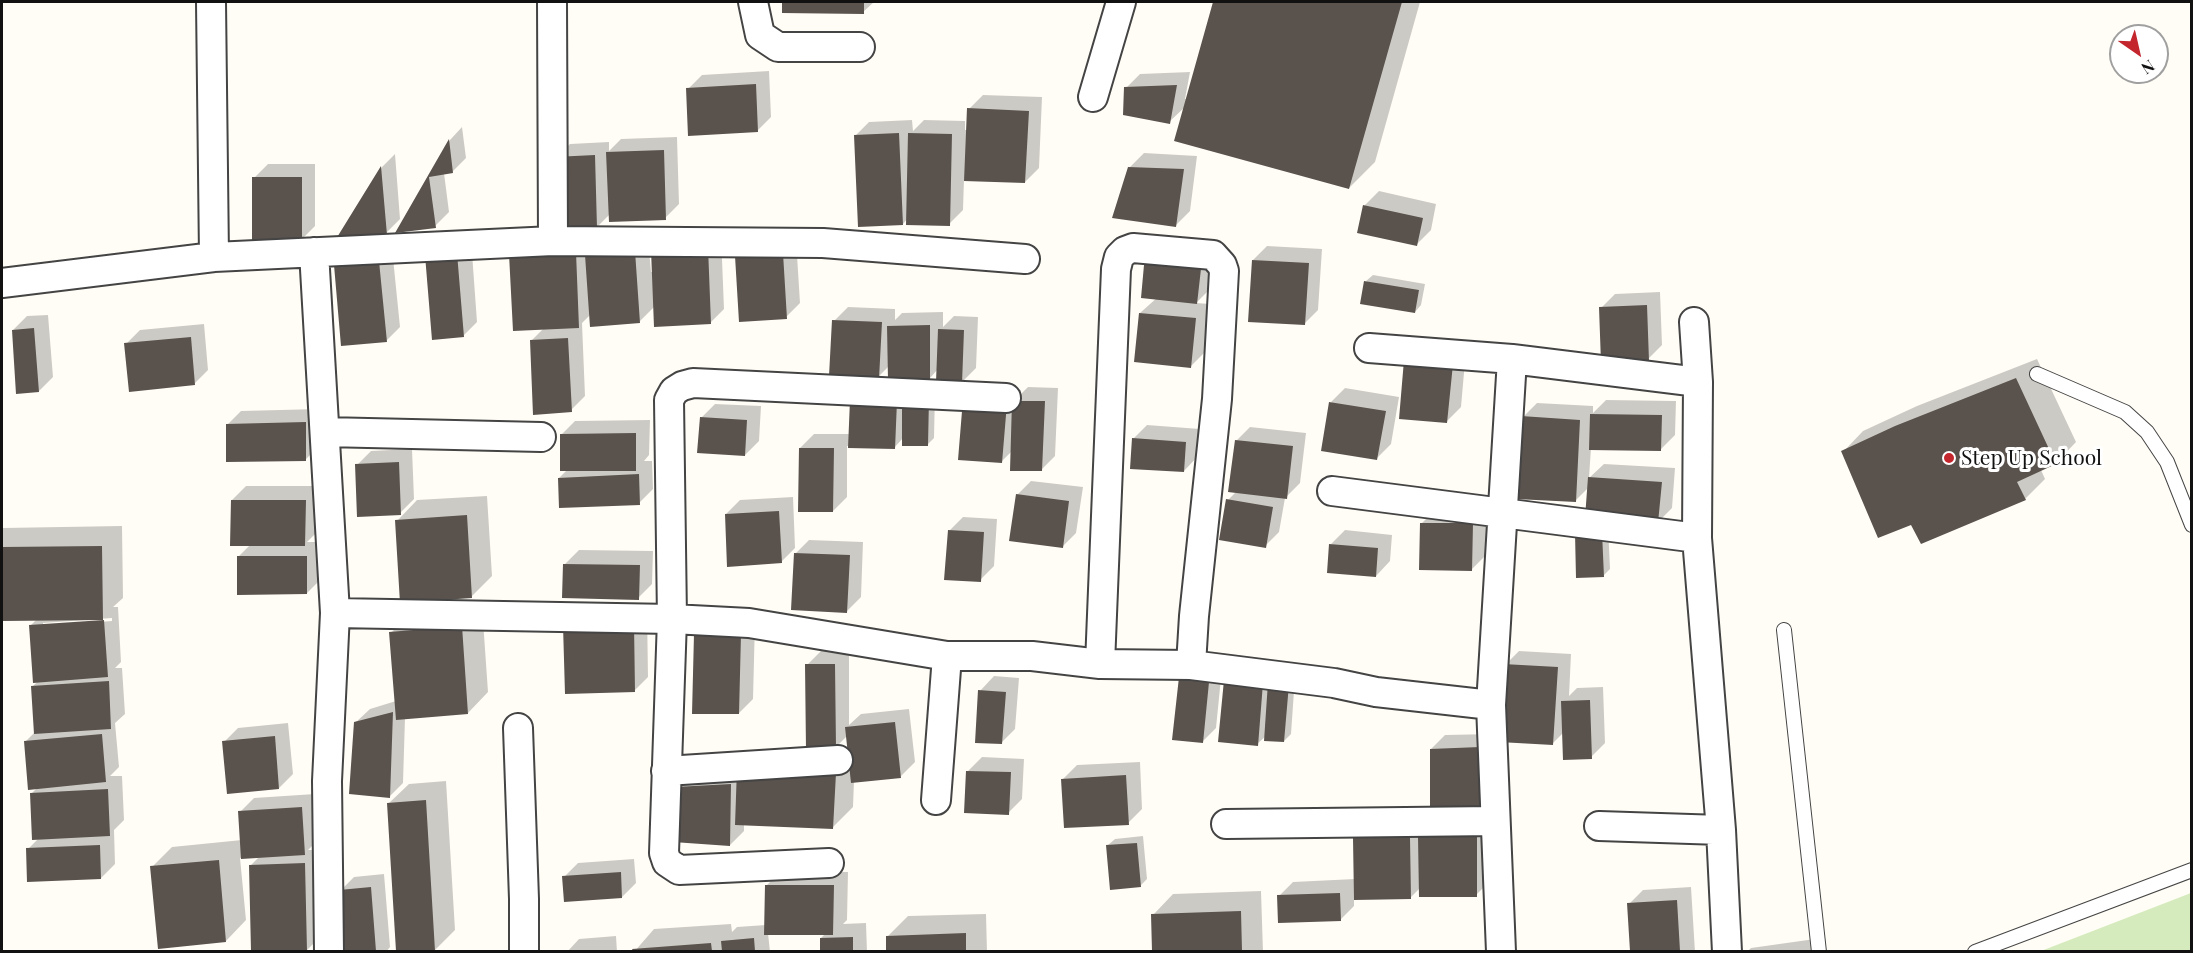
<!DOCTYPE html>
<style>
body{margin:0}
#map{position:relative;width:2193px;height:953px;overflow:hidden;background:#fffdf5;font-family:"Playfair Display",serif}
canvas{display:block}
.frame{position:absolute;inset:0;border:3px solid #111;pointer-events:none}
.north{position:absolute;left:2109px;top:24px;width:60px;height:60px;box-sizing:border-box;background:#fff;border:2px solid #a0a0a0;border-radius:50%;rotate:146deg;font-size:16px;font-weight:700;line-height:24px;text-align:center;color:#111}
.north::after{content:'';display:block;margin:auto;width:21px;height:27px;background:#c4262e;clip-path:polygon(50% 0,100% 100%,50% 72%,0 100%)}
</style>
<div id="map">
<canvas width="2193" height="953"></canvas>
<div class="frame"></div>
<div class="north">N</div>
</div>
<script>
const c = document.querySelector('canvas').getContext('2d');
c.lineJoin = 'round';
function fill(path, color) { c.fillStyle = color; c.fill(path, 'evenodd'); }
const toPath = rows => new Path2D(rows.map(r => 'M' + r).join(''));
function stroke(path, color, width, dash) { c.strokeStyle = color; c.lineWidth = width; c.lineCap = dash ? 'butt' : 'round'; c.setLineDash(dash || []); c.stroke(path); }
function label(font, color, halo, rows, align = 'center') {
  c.font = font + ' "Playfair Display",serif'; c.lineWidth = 6; c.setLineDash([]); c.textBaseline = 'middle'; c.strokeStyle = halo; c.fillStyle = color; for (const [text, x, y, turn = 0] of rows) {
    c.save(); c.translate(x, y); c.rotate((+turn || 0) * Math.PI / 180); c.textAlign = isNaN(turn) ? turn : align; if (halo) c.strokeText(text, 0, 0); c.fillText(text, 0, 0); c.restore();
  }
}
const green = toPath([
 [2191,893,2191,951,2041,951]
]);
const shadow = toPath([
 [784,2,874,2,863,12,783,12],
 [1215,2,1420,2,1375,162,1349,188,1185,107,1169,122,1126,88,1140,74,1190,72,1185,99,1187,99],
 [769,71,771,117,757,131,688,89,702,75],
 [983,95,1042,97,1039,168,1025,182,964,179,963,210,949,224,908,218,903,224,855,136,869,122,912,120,913,131,924,120,965,121,965,130,968,130,969,109],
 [462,127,466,158,452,172,444,173,449,212,435,226,397,231,450,140],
 [677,137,679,204,665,218,610,214,597,227,556,158,570,144,609,142,609,151,621,139],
 [1144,153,1197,156,1190,211,1176,225,1130,167],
 [395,154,400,219,386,233,339,237,382,167],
 [268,164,315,164,315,226,301,240,254,178],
 [1379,191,1436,204,1431,230,1417,244,1359,232,1365,205],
 [721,234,724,309,710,323,655,306,640,321,591,314,582,323,585,396,571,410,531,341,544,328,511,255,648,238,651,272,654,272],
 [471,239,477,322,463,336,427,256],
 [796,239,800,303,786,317,751,242],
 [1215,246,1211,288,1196,303,1210,304,1205,352,1191,366,1140,313],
 [1267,246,1322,249,1318,310,1304,324,1253,260],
 [392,248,400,327,386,341,336,266],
 [1373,275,1425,284,1421,305,1415,312,1366,281],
 [1660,292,1662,345,1648,359,1601,308,1615,294],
 [848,307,895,309,895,320,902,313,943,312,943,327,954,316,978,317,976,368,962,382,938,369,930,378,889,366,878,377,834,321],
 [48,315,53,377,39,391,13,330,27,316],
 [204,324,208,370,194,384,126,344,140,330],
 [1419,346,1466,350,1461,407,1447,421],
 [2037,359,2076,442,2056,463,2041,470,2045,479,2025,499,1843,452,1863,431,1917,406],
 [866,386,935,392,934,438,927,445,903,438,894,448,847,446,847,497,833,511,800,448,814,434,850,434],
 [979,386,1021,390,1020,395,1028,387,1058,388,1055,456,1041,470,1012,451,1001,462],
 [1345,388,1399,397,1391,444,1377,458,1331,402],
 [1606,400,1676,401,1675,435,1661,449,1591,448,1589,478,1604,464,1675,468,1672,508,1658,522,1589,487,1575,501,1523,417,1537,403,1593,406,1593,413],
 [715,404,761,406,759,441,745,455,701,418],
 [319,409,320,445,306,459,227,425,241,411],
 [650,420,649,455,644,461,652,461,653,489,639,503,559,478,568,469,561,435,575,421],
 [1147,425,1200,429,1198,456,1184,471,1133,439],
 [1250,427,1306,433,1300,483,1285,498,1279,532,1265,546,1228,500,1236,492,1236,441],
 [412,449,414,499,400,513,357,465,371,451],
 [1031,481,1083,487,1076,533,1062,547,1017,495],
 [246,486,319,486,319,530,307,542,321,542,321,579,307,593,238,557,251,544,232,500],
 [487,496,492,576,471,597,397,521,417,500],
 [793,497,795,548,781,562,726,514,740,500],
 [1436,509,1486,510,1486,555,1472,569,1422,523],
 [963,517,997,519,994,566,980,580,949,531],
 [122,526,123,598,113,607,118,607,121,662,115,668,122,668,125,714,115,723,119,767,110,776,122,776,124,820,114,830,115,864,101,878,28,849,39,838,32,793,38,787,25,742,35,732,33,686,38,681,30,626,37,619,2,619,2,528],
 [112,618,112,621,43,626,43,623],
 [1608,526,1610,569,1603,576,1576,534],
 [1345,530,1392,535,1390,561,1376,576,1331,544],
 [809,540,863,542,861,597,847,611,795,554],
 [579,550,653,551,652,584,638,598,565,564],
 [482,606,488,692,468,713,405,718,403,783,389,797,355,723,370,709,396,701,391,633,411,612],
 [647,610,648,677,634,691,564,626],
 [755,621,753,699,739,713,696,634],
 [821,651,849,651,849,725,861,714,909,709,915,762,901,776,854,781,853,807,833,827,744,824,744,831,730,845,676,788,690,773,739,769,759,749,849,753,847,736,835,748,807,665],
 [1519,651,1571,654,1569,696,1577,688,1603,687,1605,743,1591,757,1564,732,1553,743,1505,665],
 [1223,658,1216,728,1202,742,1174,739],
 [994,676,1019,678,1015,729,1001,743,980,691],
 [1295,677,1291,734,1284,741,1266,736,1257,744,1225,681],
 [288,723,293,774,279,788,224,742,238,728],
 [1493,734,1432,811,1431,749,1445,735],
 [982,757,1024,759,1022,799,1008,813,968,771],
 [1140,762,1142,809,1128,823,1063,779,1077,765],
 [446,781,455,930,435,950,398,952,388,804,409,784],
 [315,794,318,840,308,850,318,850,321,936,307,950,253,952,250,866,259,857,240,858,246,920,226,941,152,867,172,847,242,840,240,812,254,798],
 [1490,823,1490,881,1476,895,1420,888,1410,898,1354,899,1354,906,1340,920,1279,896,1293,882,1355,879,1355,839,1369,825],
 [1143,836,1147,879,1140,886,1108,845,1115,839],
 [634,859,636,883,622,897,564,877,578,863],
 [781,871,848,872,847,920,843,924,866,923,867,952,822,952,821,938,825,934,768,933,770,952,634,952,654,929,731,924,732,932,737,927,766,925,767,885],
 [384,874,390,947,386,952,345,952,340,891,354,877],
 [1691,887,1695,952,1632,952,1629,904,1643,890],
 [1261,891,1263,952,1154,952,1153,915,1173,894],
 [986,914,987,952,888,952,887,937,908,916],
 [616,936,617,952,567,952,579,939],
 [1822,938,1824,952,1747,952,1751,948]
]);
const building = toPath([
 [782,2,864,2,864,14,782,13],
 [1213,2,1402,2,1349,189,1174,141],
 [756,84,758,132,688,136,686,88],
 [1177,85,1170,124,1123,115,1124,87],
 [967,108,1029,111,1025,183,964,181],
 [899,133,903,225,858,227,854,135],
 [908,133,952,134,950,226,906,225],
 [449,139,453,173,429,177,436,228,395,233],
 [664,150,666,220,609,222,606,152],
 [595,155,597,228,556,230,554,157],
 [381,166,387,235,336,239],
 [1128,167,1184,169,1176,227,1112,218],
 [252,177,302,177,302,242,252,242],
 [1363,205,1423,218,1417,246,1357,233],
 [708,247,711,324,654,327,651,250],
 [635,251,640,323,590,327,585,255],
 [576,252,579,328,513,331,509,254],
 [457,253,464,337,432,340,425,255],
 [783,253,787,319,739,322,735,256],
 [1145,254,1202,260,1197,304,1141,298],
 [1252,260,1309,263,1305,325,1248,322],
 [379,261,387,342,341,346,334,265],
 [1364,281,1419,290,1415,313,1360,304],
 [1647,305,1649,361,1601,363,1599,307],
 [1139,313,1196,318,1191,368,1134,362],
 [832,320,882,322,879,379,829,376],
 [930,325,930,379,888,380,887,326],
 [34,328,39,392,16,394,12,330],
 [938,329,964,330,962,384,936,382],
 [191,337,195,385,129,392,124,343],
 [568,338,572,412,533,415,530,340],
 [1404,360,1453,364,1447,423,1399,419],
 [2016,378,2056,464,2017,482,2026,500,1921,544,1911,525,1878,538,1841,451,1895,426],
 [902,397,929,398,928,446,902,446],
 [963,399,1007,403,1002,463,958,460],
 [850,400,897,401,895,449,848,448],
 [1012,401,1045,401,1042,471,1010,471],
 [1329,402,1386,411,1377,460,1321,451],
 [1590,414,1662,415,1661,451,1589,450],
 [1521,416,1580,420,1576,502,1516,499],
 [700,417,747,420,745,456,697,453],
 [306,422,306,461,226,462,226,424],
 [636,433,636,471,560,471,560,434],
 [1132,438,1186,442,1184,472,1130,469],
 [1235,440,1293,446,1287,499,1228,492],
 [799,448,834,448,833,512,798,512],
 [399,462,401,515,357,517,355,464],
 [639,474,640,505,559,508,558,478],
 [1588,477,1662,482,1658,523,1585,518],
 [1016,494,1069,501,1063,548,1009,541],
 [1226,499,1273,507,1266,548,1219,540],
 [231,500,306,500,305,546,230,546],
 [779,511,782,563,727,567,725,514],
 [467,515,472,598,400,603,395,520],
 [1420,523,1473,523,1472,571,1419,570],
 [948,530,984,532,981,582,944,580],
 [1602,532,1604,577,1576,578,1575,533],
 [1329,544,1378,548,1376,577,1327,573],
 [102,546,103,620,2,621,2,547],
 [794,553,850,555,847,613,791,610],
 [237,556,307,556,307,594,237,595],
 [563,564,640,565,639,600,562,598],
 [104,620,108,677,33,683,29,625],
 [634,623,635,692,565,694,563,625],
 [462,626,468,714,396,720,389,632],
 [694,634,741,634,739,714,692,714],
 [805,664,835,664,836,749,806,750],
 [1503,664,1558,667,1553,745,1499,742],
 [1180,668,1210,672,1203,743,1172,740],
 [1224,680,1263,683,1258,746,1218,742],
 [109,681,111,729,34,734,31,686],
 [1268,682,1289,684,1284,742,1264,741],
 [978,690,1006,692,1002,744,975,743],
 [1590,700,1592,759,1563,760,1561,701],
 [393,712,390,798,349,794,354,722],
 [895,722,901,778,851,783,845,727],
 [102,734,106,782,28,790,24,741],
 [275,736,279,789,227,794,222,741],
 [1480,747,1481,811,1430,812,1430,749],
 [737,768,836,773,833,829,735,825],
 [966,771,1011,772,1009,815,964,813],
 [1126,775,1129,825,1064,828,1061,779],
 [731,784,730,846,673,842,675,787],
 [108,789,110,836,32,840,30,793],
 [426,800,435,951,396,951,387,803],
 [302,807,305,855,241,859,238,811],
 [1477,836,1477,897,1419,897,1418,837],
 [1353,838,1410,838,1411,899,1354,900],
 [1137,843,1141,887,1110,890,1106,845],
 [100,845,101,879,27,882,26,848],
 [219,860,226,942,158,949,150,866],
 [305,863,307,951,251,951,249,865],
 [621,872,622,898,564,902,562,876],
 [765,885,834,885,833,935,764,935],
 [371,887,376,951,343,951,339,890],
 [1340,893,1341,921,1278,923,1277,895],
 [1677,900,1680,951,1630,951,1627,903],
 [1241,911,1242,951,1152,951,1151,914],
 [966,933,966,951,886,951,886,936],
 [853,937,853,951,820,951,820,938],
 [754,938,755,951,722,951,721,941],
 [711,943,712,951,633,951,632,949]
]);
const service = toPath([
 [2037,374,2125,412,2147,432,2167,462,2192,525],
 [1784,630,1819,952],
 [1975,952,2192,870]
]);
const minor = toPath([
 [211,2,214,257],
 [552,2,553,241],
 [753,2,760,35,778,47,860,47],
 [1093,97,1121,2],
 [314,252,335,613,327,781,329,952],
 [2,283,214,257,553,241,823,243,1025,259],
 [1694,322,1698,382,1697,538,1721,830,1727,952],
 [1369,348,1512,359,1698,382],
 [325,432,541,437],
 [1332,491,1697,538],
 [335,613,672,619,749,623,947,656,1032,656,1100,664,1191,665,1334,683,1376,692,1491,705],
 [1100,664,1116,269,1119,257,1125,251,1133,248,1213,255,1222,265,1224,271,1217,399,1194,616,1191,665],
 [518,728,524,899,524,952],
 [666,771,838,760],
 [936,800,947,656],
 [1226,824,1495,821],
 [1599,826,1721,830],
 [829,863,679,870,667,862,664,853,672,619,669,400,674,391,682,386,693,383,1006,398],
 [1501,952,1491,705,1512,359]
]);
const markers = [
 [1949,458,6,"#c4262e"]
];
const poiNames = [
 ["Step Up School",1961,458]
];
fill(green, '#d5ebbd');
fill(shadow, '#0003');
fill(building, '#5a524d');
stroke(service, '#444', 16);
stroke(minor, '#444', 32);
stroke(service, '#fff', 14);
stroke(minor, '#fff', 28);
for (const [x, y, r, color] of markers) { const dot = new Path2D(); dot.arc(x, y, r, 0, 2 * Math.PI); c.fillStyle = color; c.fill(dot); stroke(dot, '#fff', 2); }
label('21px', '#111', '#fff', poiNames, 'left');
</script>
